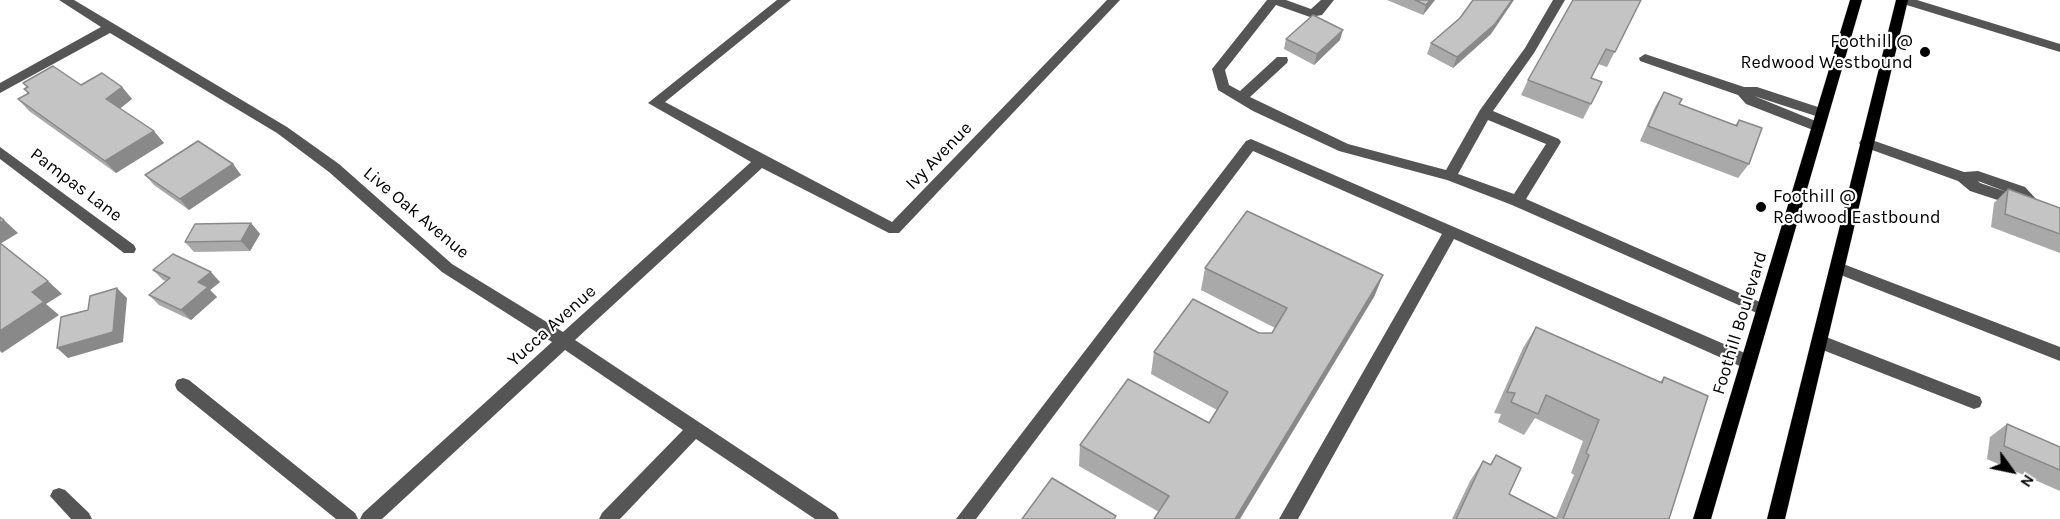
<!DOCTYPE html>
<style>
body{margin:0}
#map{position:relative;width:2060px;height:519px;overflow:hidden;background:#fff;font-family:Karla,sans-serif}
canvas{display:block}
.north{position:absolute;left:1982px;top:441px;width:60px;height:60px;-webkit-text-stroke:4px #fff;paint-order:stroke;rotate:123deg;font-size:16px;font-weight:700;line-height:24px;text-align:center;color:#000}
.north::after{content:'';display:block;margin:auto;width:21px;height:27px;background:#000;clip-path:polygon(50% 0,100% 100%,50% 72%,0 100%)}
</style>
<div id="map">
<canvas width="2060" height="519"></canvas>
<div class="north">N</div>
</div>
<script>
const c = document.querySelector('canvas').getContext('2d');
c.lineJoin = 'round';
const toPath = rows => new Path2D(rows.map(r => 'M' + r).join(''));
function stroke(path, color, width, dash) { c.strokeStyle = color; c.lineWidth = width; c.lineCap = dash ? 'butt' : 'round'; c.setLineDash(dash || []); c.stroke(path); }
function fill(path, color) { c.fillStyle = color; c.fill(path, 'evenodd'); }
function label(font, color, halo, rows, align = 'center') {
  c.font = font + ' Karla,sans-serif'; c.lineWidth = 4.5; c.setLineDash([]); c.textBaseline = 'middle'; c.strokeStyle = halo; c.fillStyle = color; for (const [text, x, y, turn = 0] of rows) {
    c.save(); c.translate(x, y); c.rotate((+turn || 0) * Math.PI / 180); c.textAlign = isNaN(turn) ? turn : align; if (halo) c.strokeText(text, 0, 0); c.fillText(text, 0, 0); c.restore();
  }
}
const minor = toPath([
 [59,0,74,0,287,127,339,164,452,264,563,332,751,162,648,103,777,0,791,0,665,102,892,222,1107,0,1120,0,899,233,889,233,762,168,575,340,836,513,839,519,815,519,696,439,620,519,599,519,602,513,683,430,565,350,382,519,360,519,363,513,552,342,442,272,329,172,277,133,110,33,0,93,0,83,101,27,59,0],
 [1267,0,1286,0,1311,9,1321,0,1334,0,1322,15,1310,17,1276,5,1225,70,1229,85,1240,91,1277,57,1287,57,1288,60,1287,63,1250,97,1348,144,1446,170,1480,110,1525,48,1553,0,1565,0,1534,53,1493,111,1559,139,1561,142,1526,199,1769,306,1772,310,1769,314,1759,314,1512,205,1447,180,1339,151,1253,111,1218,90,1212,69,1267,0],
 [1488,120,1546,144,1514,194,1458,174,1488,120],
 [1898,0,1917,0,2060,44,2060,52,1900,3,1898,0],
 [1645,54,1744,87,1757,87,1827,110,1829,113,1827,116,1822,118,1754,96,1823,124,1825,127,1823,130,1813,130,1746,104,1738,95,1640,61,1639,58,1645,54],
 [1866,138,1964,172,1978,171,2025,187,2037,200,2035,204,2019,207,1970,191,1958,181,1861,146,1859,143,1861,140,1866,138],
 [1978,181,2015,195,2016,195,1980,183,1978,181],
 [1251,139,1754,357,1756,362,1754,367,1748,369,1742,367,1454,239,1298,519,1279,519,1442,234,1253,151,976,519,956,519,1246,141,1251,139],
 [0,147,134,245,136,249,134,253,124,253,0,159,0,147],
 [1838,262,2060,347,2060,361,1833,272,1830,268,1833,264,1838,262],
 [1821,335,1980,397,1982,402,1980,407,1974,409,1815,347,1813,342,1815,337,1821,335],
 [183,378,189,380,355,513,358,519,336,519,177,390,175,385,177,380,183,378],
 [59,488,65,490,89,513,92,519,71,519,50,496,53,490,59,488]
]);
const major = toPath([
 [1850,0,1862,0,1711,519,1693,519,1850,0],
 [1896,0,1908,0,1785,519,1767,519,1896,0]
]);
const wall = toPath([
 [1387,0,1435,0,1423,15],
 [1641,0,1607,67,1598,64,1591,78,1602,82,1583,119,1521,95,1528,80],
 [1491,34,1453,68,1427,54,1431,43],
 [1286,39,1340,40,1314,65,1284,49],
 [23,83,122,87,132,99,120,108,164,143,116,173,29,111,18,99,28,94,24,89,27,88],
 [1664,92,1679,104,1735,125,1739,120,1749,164,1738,178,1640,141,1655,107],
 [233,164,241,175,189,210,154,185,145,175],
 [2008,189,2060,208,2060,253,1991,227,1994,203],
 [251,223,260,234,250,251,194,252,185,242],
 [1205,268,1383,275,1374,297,1159,512,1079,466,1080,445,1209,423,1217,410,1151,374,1154,352,1259,333,1272,333,1275,328,1201,290],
 [153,270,220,282,210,290,217,297,191,320,159,305,149,295,166,281,163,280],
 [1536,327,1660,382,1664,377,1669,519,1452,519,1470,481,1483,461,1490,464,1496,455,1509,494,1556,518,1574,475,1571,473,1583,441,1535,418,1524,435,1498,422,1501,414,1494,413,1523,348],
 [2007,424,2060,447,2060,491,1987,459,1990,437]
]);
const shadedWall = toPath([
 [1430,0,1435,0,1423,15,1426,5],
 [1512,0,1514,0,1491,34,1453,68,1457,57],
 [1343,30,1340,40,1314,65,1317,54],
 [122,87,132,99,117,111,106,99],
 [154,131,164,143,116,173,105,161],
 [233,164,241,175,189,210,180,199],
 [4,220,18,233,0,244,0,223],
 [251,223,260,234,250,251,241,241],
 [211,272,220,282,210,290,217,297,191,320,181,310,198,282],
 [1383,275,1374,297,1240,519,1235,519],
 [48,281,62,294,46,304,59,315,2,353,0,351,0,331,32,292],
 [117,288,127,298,123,342,68,358,57,348]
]);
const building = toPath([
 [1415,0,1430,0,1426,5,1415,0],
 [1473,0,1512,0,1495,24,1457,57,1431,43,1460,18,1473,0],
 [1573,0,1641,0,1615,52,1606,49,1591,78,1602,82,1591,104,1528,80,1573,0],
 [1313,15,1343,30,1317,54,1286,39,1313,15],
 [53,66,81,85,102,73,122,87,106,99,154,131,105,161,18,99,29,93,24,89,28,87,23,83,53,66],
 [1664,92,1682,99,1679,104,1737,126,1739,120,1762,128,1749,164,1648,126,1664,92],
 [198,141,233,164,180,199,145,175,198,141],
 [2008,189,2060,208,2060,234,2005,214,2008,189],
 [1247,211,1383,275,1235,519,1154,519,1169,496,1080,445,1128,379,1209,423,1228,392,1154,352,1193,299,1259,333,1272,333,1287,308,1205,268,1247,211],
 [0,217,4,220,0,223,0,217],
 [251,223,241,241,185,242,195,224,251,223],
 [0,243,48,281,32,292,44,302,0,331,0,243],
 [173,254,211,272,198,282,208,287,181,310,149,295,170,278,153,270,173,254],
 [117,288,113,332,57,348,61,317,88,310,90,296,117,288],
 [1536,327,1662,383,1664,377,1708,396,1669,519,1563,519,1589,455,1586,453,1599,420,1546,395,1538,414,1511,402,1515,393,1507,392,1536,327],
 [2007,424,2060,447,2060,470,2004,446,2007,424],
 [1496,455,1521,468,1509,494,1557,519,1456,519,1483,461,1491,465,1496,455],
 [1052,478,1116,516,1114,519,1022,519,1052,478]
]);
const markers = [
 [1925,52,6,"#000"],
 [1761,207,6,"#000"]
];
const poiNames = [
 ["Foothill @",1913,42],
 ["Redwood Westbound",1913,63],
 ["Foothill @",1773,197,"left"],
 ["Redwood Eastbound",1773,218,"left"]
];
const streetNames = [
 ["Ivy Avenue",939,156,-46],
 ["Pampas Lane",76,185,37],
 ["Live Oak Avenue",416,213,40],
 ["Foothill Boulevard",1740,323,-73],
 ["Yucca Avenue",552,326,-42]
];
stroke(major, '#dbdbdb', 1);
fill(minor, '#555');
fill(major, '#000');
fill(wall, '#a9a9a9');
fill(shadedWall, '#898989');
fill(building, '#c4c4c4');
stroke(building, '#898989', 1.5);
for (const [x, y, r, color] of markers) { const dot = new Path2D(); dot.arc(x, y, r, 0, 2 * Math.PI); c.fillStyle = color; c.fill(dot); stroke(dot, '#fff', 2); }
label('18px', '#000', '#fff', poiNames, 'right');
label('18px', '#000', '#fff', streetNames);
</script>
